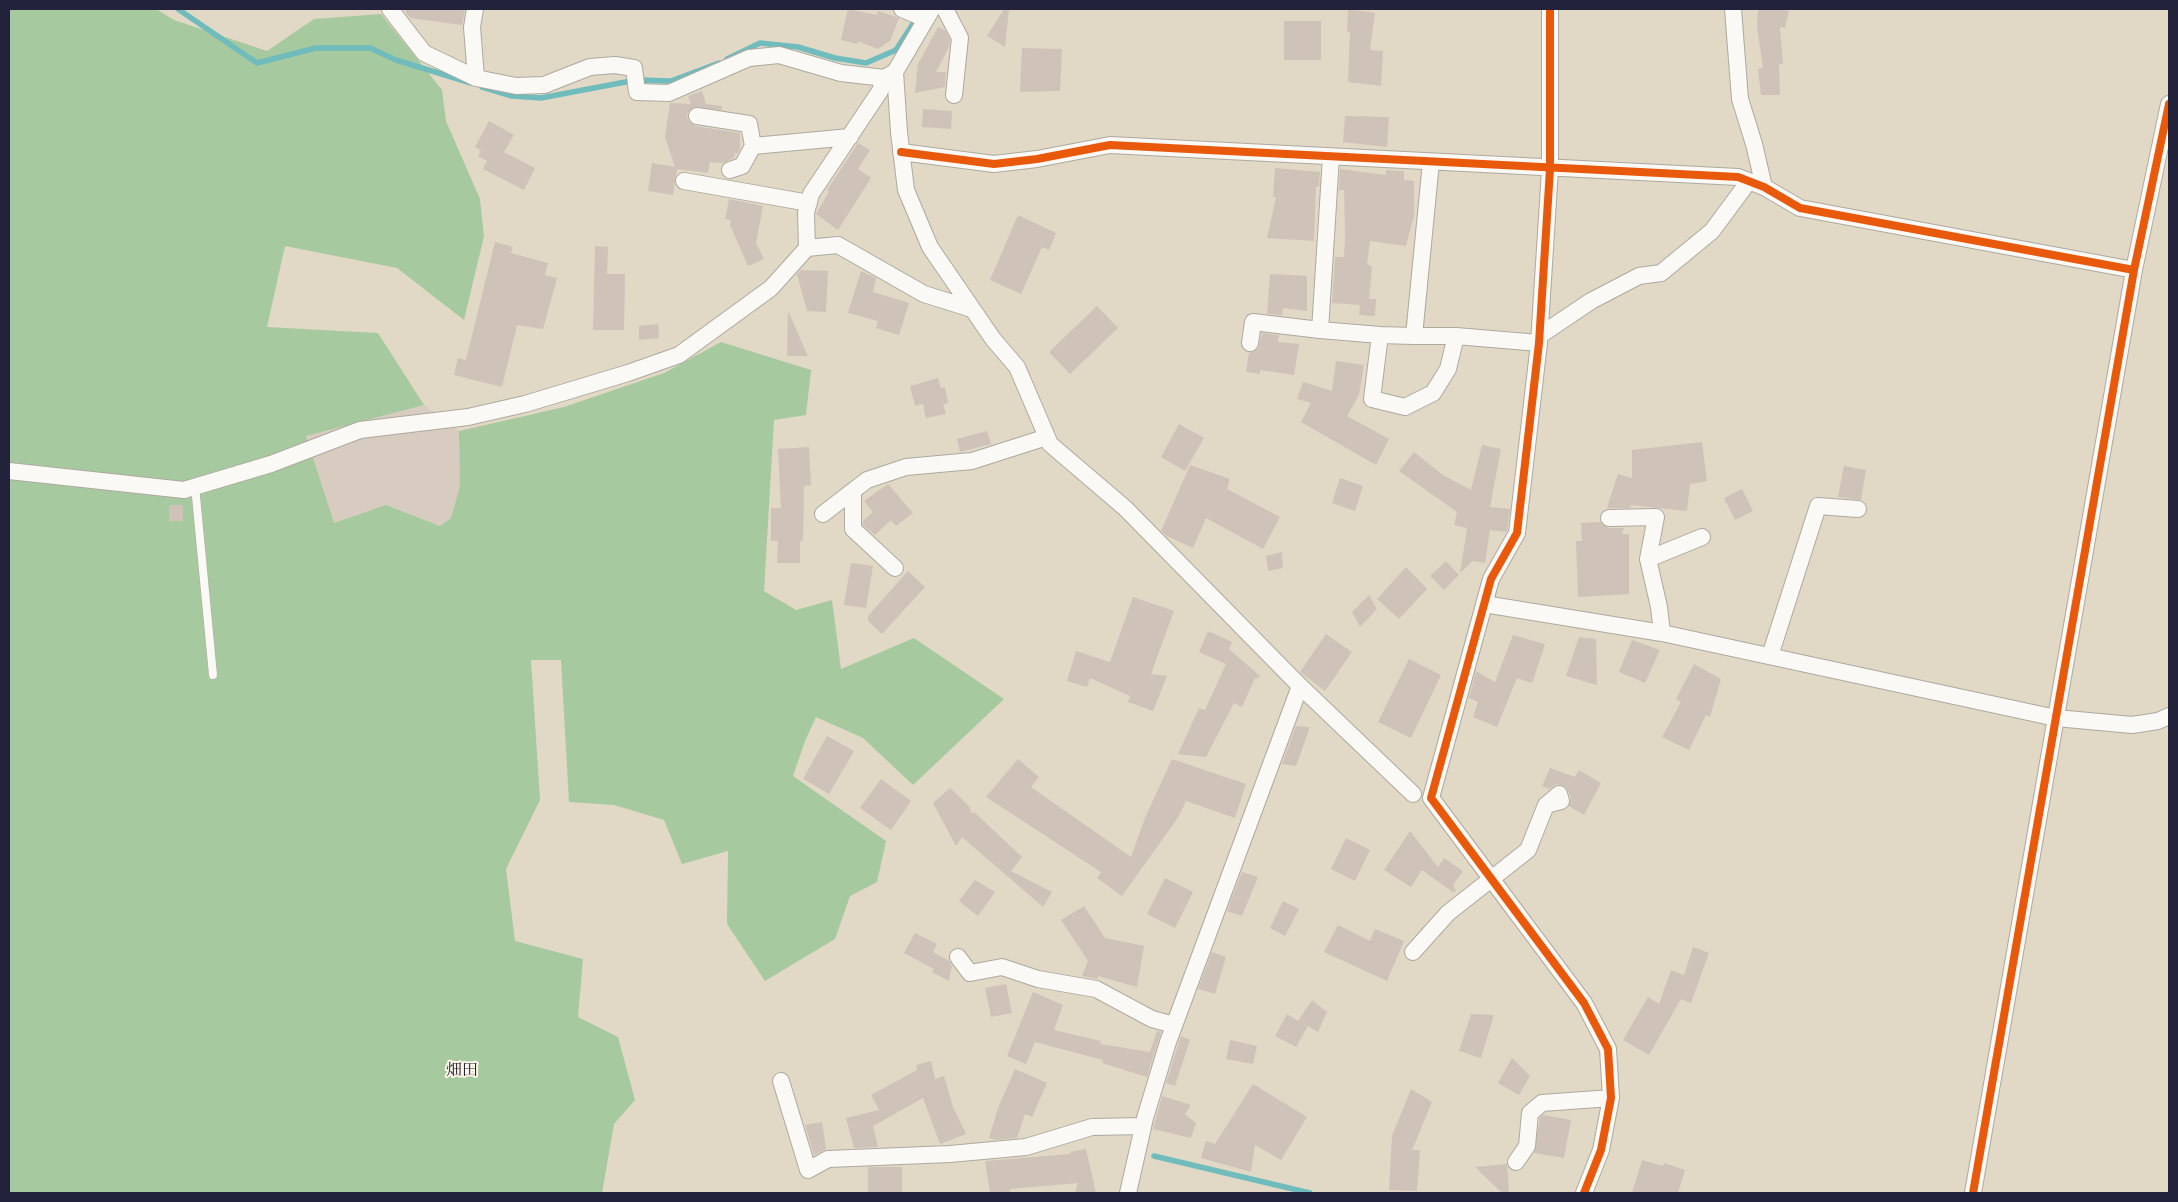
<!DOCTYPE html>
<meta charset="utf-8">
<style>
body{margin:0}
#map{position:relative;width:2178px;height:1202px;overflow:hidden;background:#e1d9c6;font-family:Vollkorn,serif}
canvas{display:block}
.frame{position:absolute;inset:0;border:10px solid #22223b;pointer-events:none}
</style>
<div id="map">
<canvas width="2178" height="1202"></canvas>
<div class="frame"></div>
</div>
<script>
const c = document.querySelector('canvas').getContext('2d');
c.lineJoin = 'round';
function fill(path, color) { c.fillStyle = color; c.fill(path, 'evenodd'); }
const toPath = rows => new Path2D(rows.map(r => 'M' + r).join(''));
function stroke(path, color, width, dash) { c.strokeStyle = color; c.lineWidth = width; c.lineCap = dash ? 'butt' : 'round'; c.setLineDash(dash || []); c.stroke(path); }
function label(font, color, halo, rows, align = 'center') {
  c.font = font + ' Vollkorn,"Noto Serif JP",serif'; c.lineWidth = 4; c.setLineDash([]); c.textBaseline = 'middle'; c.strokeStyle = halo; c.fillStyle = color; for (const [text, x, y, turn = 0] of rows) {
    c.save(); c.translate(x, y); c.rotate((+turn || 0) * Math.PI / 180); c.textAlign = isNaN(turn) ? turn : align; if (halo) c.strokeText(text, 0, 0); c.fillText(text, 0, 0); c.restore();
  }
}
const industrial = toPath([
 [424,405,459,431,460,486,451,518,440,526,386,505,334,523,305,436]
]);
const forest = toPath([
 [9,9,156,9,174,20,267,51,314,19,381,14,442,90,446,121,480,199,484,236,464,320,397,268,285,246,267,327,378,333,424,405,306,436,334,523,386,505,440,526,451,518,460,486,459,431,564,407,664,373,721,342,811,370,806,415,774,420,764,591,796,610,832,600,841,669,914,638,1004,699,913,785,863,738,816,717,805,741,793,776,886,841,877,882,850,896,835,939,765,981,727,924,728,851,682,864,664,820,614,805,569,802,561,660,531,660,540,800,506,869,515,941,583,959,578,1017,618,1037,635,1100,614,1124,602,1193,9,1193]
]);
const stream = toPath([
 [178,9,257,63,316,48,370,48,396,60,471,83],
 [727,59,760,43,798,47,835,58,866,63,896,50,918,16],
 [482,87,512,96,541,98,636,80,671,81,719,63],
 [1154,1156,1310,1193]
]);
const building = toPath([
 [406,9,465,9,462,25,410,18,406,13],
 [848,9,877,15,878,11,899,18,890,41,878,49,858,41,857,44,841,40],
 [1004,9,1009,9,1005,47,987,36],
 [1348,9,1375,13,1370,50,1383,51,1381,86,1348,82,1350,32,1347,32],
 [1758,9,1781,9,1789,11,1785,28,1780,27,1783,64,1779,64,1780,95,1761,95,1758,69,1763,68,1757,27],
 [1284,21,1321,21,1321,60,1284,60],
 [938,27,945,30,950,40,949,47,936,72,946,72,945,87,915,93,918,64],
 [1022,48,1062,49,1060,91,1020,92],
 [702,91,706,104,722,106,722,110,694,107,687,114,688,120,695,126,740,133,740,149,737,154,735,153,734,158,723,163,710,162,708,173,677,169,673,195,648,191,652,163,675,167,665,137,670,103,691,104,688,96],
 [923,109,952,111,951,129,922,127],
 [1345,116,1389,117,1387,147,1343,142],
 [489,121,514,135,504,152,535,168,524,190,483,169,487,161,478,156,481,150,475,147],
 [858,143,870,150,858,169,871,178,838,230,816,214,829,192,827,190],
 [1275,168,1320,172,1319,187,1316,186,1314,241,1267,238,1276,197,1273,197],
 [1340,169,1386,175,1386,170,1404,171,1404,180,1414,181,1414,216,1406,246,1370,241,1367,264,1372,267,1369,299,1376,299,1375,316,1359,315,1360,305,1332,303,1335,257,1344,257,1345,236,1344,190,1339,190],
 [729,199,763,206,756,243,764,259,748,266,730,225,731,220,725,219],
 [1018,215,1056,233,1049,250,1042,247,1021,294,990,280],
 [495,242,513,247,511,253,548,263,545,275,557,278,543,329,517,325,502,387,454,375,458,358,466,360],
 [595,246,608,247,607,274,625,274,624,330,593,330],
 [801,270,828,271,826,312,807,311,797,274],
 [861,271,876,278,873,292,909,303,899,335,876,328,878,321,848,313],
 [1270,274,1307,276,1307,311,1283,308,1282,315,1267,314],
 [1097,306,1118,328,1070,374,1049,352],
 [788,311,808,356,787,356],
 [658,324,659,338,639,340,639,326],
 [1262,333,1279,335,1278,342,1299,344,1294,375,1260,370,1260,374,1246,372,1249,353,1258,349],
 [1336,361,1364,365,1359,395,1347,416,1389,439,1376,465,1301,422,1311,403,1297,399,1303,382,1332,391],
 [938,378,941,388,945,387,948,403,943,404,946,414,926,418,923,404,915,406,910,386],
 [1179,424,1204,438,1185,471,1161,457],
 [987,431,991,444,960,452,957,439],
 [1702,442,1707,481,1690,484,1687,511,1631,505,1630,508,1607,508,1618,474,1632,478,1632,450],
 [1482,445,1501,449,1490,507,1510,509,1507,530,1506,532,1490,530,1485,563,1473,561,1460,573,1467,528,1454,525,1457,512,1399,471,1414,452,1443,475,1471,490],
 [809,447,811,485,804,486,803,541,800,541,800,563,777,563,778,541,771,541,771,508,781,508,778,449],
 [1190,465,1230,479,1227,489,1280,517,1263,549,1206,518,1193,548,1167,536,1161,531],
 [1844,466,1866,470,1861,500,1838,497],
 [1340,478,1363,486,1355,511,1332,503],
 [888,484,913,513,896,526,891,520,875,535,863,525,863,521,873,512,864,501],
 [1742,489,1753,511,1735,520,1724,498],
 [169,505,183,505,183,521,169,521],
 [1600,522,1609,528,1624,528,1622,534,1629,534,1629,594,1578,597,1576,541,1582,541,1581,523],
 [1282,552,1283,568,1268,571,1266,556],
 [1446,561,1459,575,1444,590,1430,576],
 [851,563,873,566,866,608,844,605],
 [1406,567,1427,589,1399,619,1377,599],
 [908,571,925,587,882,634,868,621,868,616],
 [1369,595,1377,609,1360,627,1352,612],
 [1133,597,1174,611,1151,674,1167,676,1153,711,1128,702,1130,696,1090,678,1087,687,1067,681,1076,651,1110,662],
 [1208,631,1232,642,1229,649,1260,676,1258,679,1255,678,1242,707,1234,703,1206,757,1178,754,1199,708,1205,710,1226,664,1199,652],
 [1326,634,1352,652,1325,691,1300,672],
 [1513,635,1545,644,1532,683,1517,678,1497,727,1473,717,1478,702,1469,698,1476,671,1495,682],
 [1579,637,1596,639,1597,685,1566,676],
 [1632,640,1660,650,1645,683,1619,672],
 [1409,659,1441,675,1411,738,1378,722],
 [1694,664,1721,679,1710,717,1706,715,1689,750,1662,737,1681,702,1676,699],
 [1296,726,1310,727,1296,766,1282,764],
 [827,736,854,751,829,794,803,779],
 [1018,759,1039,777,1031,787,1131,857,1145,818,1172,759,1246,784,1235,818,1186,801,1179,816,1122,896,1097,878,1101,872,986,797],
 [1550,768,1575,777,1579,770,1601,783,1584,815,1569,806,1571,798,1566,787,1557,784,1549,789,1542,786],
 [881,779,911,801,891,830,860,808],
 [950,788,969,806,972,814,974,812,1022,857,1011,871,1052,892,1043,907,962,837,956,846,933,803],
 [1410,831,1438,867,1444,858,1463,871,1453,885,1456,890,1454,893,1422,870,1411,887,1384,870],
 [1346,838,1370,850,1355,881,1331,869],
 [1242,872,1258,877,1242,916,1227,911],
 [1165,878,1193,892,1175,928,1147,914],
 [975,880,995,892,978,916,959,901],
 [1283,901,1299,909,1285,936,1270,928],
 [1084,906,1105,938,1144,946,1137,987,1098,976,1097,979,1082,976,1088,961,1061,920],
 [1338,925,1370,941,1375,929,1404,941,1387,981,1324,952],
 [915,933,937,944,933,952,949,961,952,966,949,981,932,972,934,969,904,953],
 [1693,947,1709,953,1691,1003,1681,999,1649,1055,1623,1040,1648,997,1659,1004,1671,970,1684,975],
 [1212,952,1226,957,1215,994,1198,989],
 [1006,984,1012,1013,991,1017,985,988],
 [1033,992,1063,1005,1054,1030,1101,1041,1100,1044,1150,1052,1157,1031,1161,1032,1147,1077,1102,1063,1103,1060,1035,1042,1026,1064,1007,1056],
 [1312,1000,1327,1012,1318,1032,1308,1026,1296,1047,1275,1036,1287,1014,1298,1021],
 [1471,1014,1494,1015,1481,1058,1459,1051],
 [1181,1036,1190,1040,1175,1086,1166,1083],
 [1230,1040,1257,1046,1253,1064,1226,1059],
 [1512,1058,1530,1076,1519,1095,1498,1083],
 [931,1061,935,1079,944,1076,953,1107,966,1134,940,1144,923,1098,873,1126,878,1147,854,1148,846,1118,879,1110,871,1095,917,1070,916,1065],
 [1015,1069,1047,1083,1032,1117,1025,1114,1017,1138,996,1140,989,1138,998,1108],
 [1253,1084,1307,1117,1281,1160,1255,1145,1251,1172,1201,1158,1206,1141,1215,1144],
 [1411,1089,1432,1102,1412,1150,1420,1150,1417,1191,1389,1190,1392,1136],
 [1162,1096,1191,1105,1185,1114,1196,1123,1191,1138,1153,1129],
 [1543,1115,1571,1120,1564,1158,1534,1153,1540,1118],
 [822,1122,826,1149,814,1155,805,1125],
 [1086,1149,1096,1193,1075,1193,1078,1183,1010,1189,1011,1193,990,1193,985,1161,1071,1154,1070,1152],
 [1642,1160,1663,1166,1664,1163,1685,1170,1678,1193,1632,1193],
 [1507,1164,1509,1193,1502,1193,1475,1167],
 [868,1167,902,1167,902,1193,868,1193]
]);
const lane = toPath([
 [195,486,213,675]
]);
const street = toPath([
 [390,9,424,53,476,78,516,86,544,85,590,67,615,65,634,68,637,92,669,93,749,58,779,55,841,73,884,78,895,72,932,9],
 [475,9,472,27,476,78],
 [902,9,926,19],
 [945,9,960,38,954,95],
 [1550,9,1550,169,1539,343,1517,533,1491,579,1431,798,1584,1003,1608,1049,1611,1098,1601,1150,1584,1193],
 [1733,9,1740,99,1754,144,1764,187],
 [895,72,899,132,906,190,930,247,993,339,1017,367,1050,444,1125,508,1300,686,1413,794],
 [697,116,749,124,753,146,850,137],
 [901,152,994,164,1037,159,1110,145,1738,177,1764,187,1800,208,2134,270],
 [1331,157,1320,330,1380,335],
 [1431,162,1414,336,1456,336,1539,343],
 [730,170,742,166,753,146],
 [684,181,809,203],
 [807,248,838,245,924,294,972,309],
 [1414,336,1380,335,1372,399,1405,407,1433,393,1448,369,1456,336],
 [1539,336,1591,301,1639,276,1661,273,1712,231,1749,181],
 [1250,343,1253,322,1320,330],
 [9,471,184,490,271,464,360,430,468,417,525,404,628,373,679,355,771,288,807,248,806,213,811,194,880,91,884,78],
 [853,491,853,529,895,568],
 [823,514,867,480,906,467,972,461,1047,437],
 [1609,518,1656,517,1648,559,1659,607,1662,633],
 [1648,559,1702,537],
 [1484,604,1662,633,2056,718,2132,725,2158,721,2169,716],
 [1770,656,1818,506,1858,509],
 [1413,952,1448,913,1528,850,1546,805,1559,794,1561,801,1546,805],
 [958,957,970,973,1002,967,1038,979,1096,989,1152,1019,1174,1025],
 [781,1081,808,1170,828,1159,950,1154,1026,1147,1092,1127,1143,1126],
 [1516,1162,1527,1146,1530,1113,1542,1103,1611,1098],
 [1128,1193,1145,1118,1168,1042,1300,686],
 [1973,1193,2134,270,2169,104]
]);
const cycleway = toPath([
 [1550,9,1550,169,1539,343,1517,533,1491,579,1431,798,1584,1003,1608,1049,1611,1098,1601,1150,1584,1193],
 [901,152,994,164,1037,159,1110,145,1738,177,1764,187,1800,208,2134,270],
 [1973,1193,2134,270,2169,104]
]);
const quarterNames = [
 ["畑田",462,1072]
];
fill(industrial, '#d8cbc0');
fill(forest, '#a7c99f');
stroke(stream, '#70bcbd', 5.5);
fill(building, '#cfc2b8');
stroke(lane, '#ada99f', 9);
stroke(street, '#ada99f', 18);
stroke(lane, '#faf9f6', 8);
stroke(street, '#faf9f6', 16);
stroke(cycleway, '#e8590c', 8);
label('16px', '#22223b', '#fcf5e5', quarterNames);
</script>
